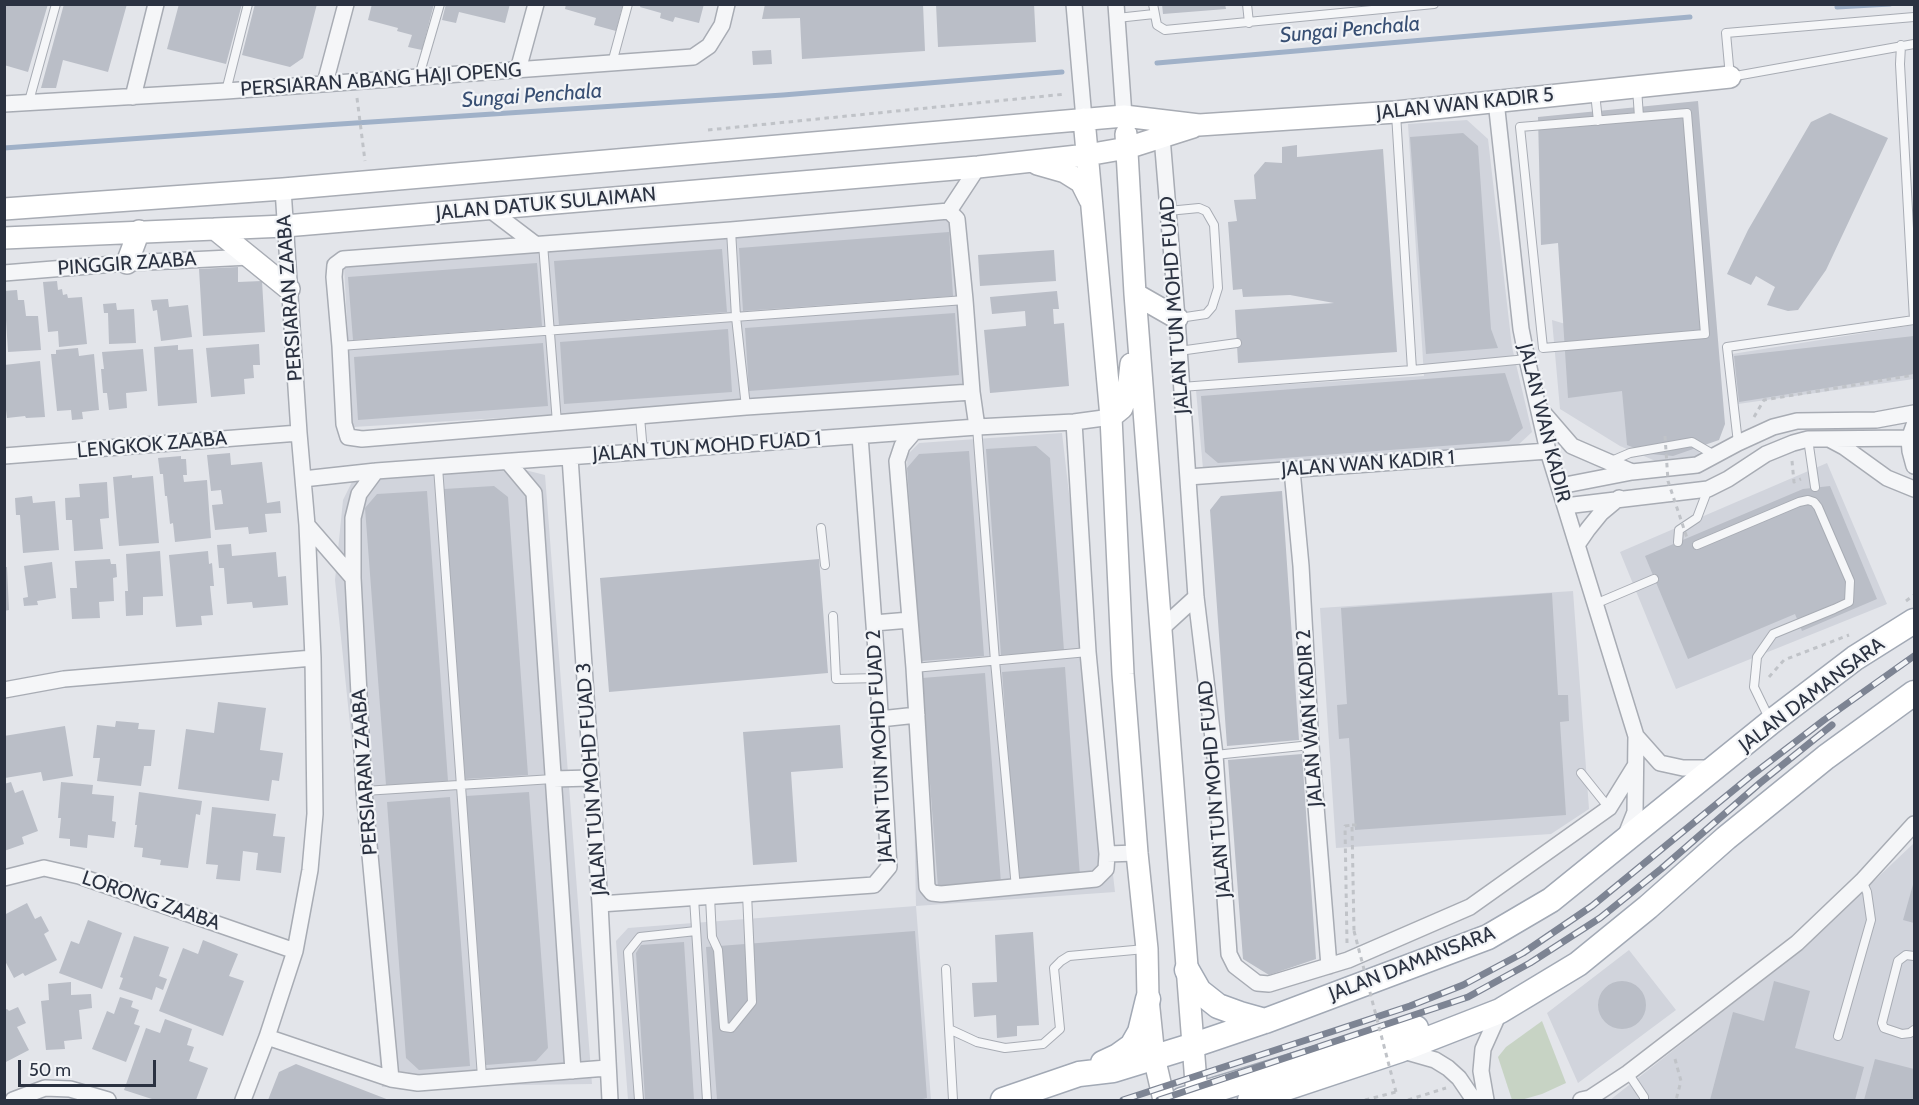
<!DOCTYPE html>
<style>
body{margin:0}
#map{position:relative;width:1919px;height:1105px;overflow:hidden;background:#e3e5ea;font-family:Cabin,sans-serif}
canvas{display:block}
.frame{position:absolute;inset:0;border:6px solid #2b3241;pointer-events:none}
.scale{position:absolute;left:18px;top:1060px;width:138px;height:27px;box-sizing:border-box;border:3px solid #2b3241;border-top:0;padding-left:8px;font-size:18px;line-height:21px;white-space:nowrap;color:#2b3241;-webkit-text-stroke:4px #f2f4f7;paint-order:stroke}
</style>
<div id="map">
<canvas width="1919" height="1105"></canvas>
<div class="frame"></div>
<div class="scale">50 m</div>
</div>
<script>
const c = document.querySelector('canvas').getContext('2d');
c.lineJoin = 'round';
function fill(path, color) { c.fillStyle = color; c.fill(path, 'evenodd'); }
const toPath = rows => new Path2D(rows.map(r => 'M' + r).join(''));
function stroke(path, color, width, dash) { c.strokeStyle = color; c.lineWidth = width; c.lineCap = dash ? 'butt' : 'round'; c.setLineDash(dash || []); c.stroke(path); }
function label(font, color, halo, rows, align = 'center') {
  c.font = font + ' Cabin,sans-serif'; c.lineWidth = 4.5; c.setLineDash([]); c.textBaseline = 'middle'; c.strokeStyle = halo; c.fillStyle = color; for (const [text, x, y, turn = 0] of rows) {
    c.save(); c.translate(x, y); c.rotate((+turn || 0) * Math.PI / 180); c.textAlign = isNaN(turn) ? turn : align; if (halo) c.strokeText(text, 0, 0); c.fillText(text, 0, 0); c.restore();
  }
}
const built = toPath([
 [1467,120,1488,139,1512,347,1532,432,1516,447,1203,469,1196,390,1424,376,1408,124],
 [961,214,976,389,353,427,344,267],
 [1552,320,1612,338,1694,412,1700,456,1658,462,1620,446,1560,409],
 [1914,325,1914,379,1738,404,1732,354],
 [1062,433,1115,892,916,906,931,1100,628,1100,616,941,628,928,916,906,907,455,919,443],
 [1827,463,1887,604,1676,689,1620,552],
 [521,469,545,475,592,1084,382,1087,356,782,335,580,343,500,353,480],
 [1573,591,1589,809,1551,834,1336,848,1320,608],
 [1914,843,1914,1100,1610,1100,1802,949],
 [1629,950,1676,1010,1578,1083,1547,1013]
]);
const green = toPath([
 [1542,1021,1566,1083,1542,1094,1521,1100,1512,1100,1498,1057,1506,1047]
]);
const stream = toPath([
 [1837,7,1890,4],
 [1157,63,1690,17],
 [4,148,325,125,783,95,1062,72]
]);
const building = toPath([
 [4,4,48,4,28,72,4,65],
 [64,4,127,4,108,72,63,60,56,88,41,88],
 [179,4,242,4,226,64,167,49],
 [255,4,317,4,303,58,290,67,242,55],
 [372,4,434,4,422,50,408,47,412,35,397,31,398,28,368,20],
 [446,4,510,4,505,23,459,12,456,23,442,20],
 [566,4,623,4,616,31,594,25,596,18,565,9],
 [641,4,704,4,699,23,675,17,673,22,660,18,661,13,640,7],
 [765,4,923,4,925,51,802,59,800,18,762,19],
 [936,4,1034,4,1036,42,938,47],
 [1162,4,1225,4,1226,9,1163,14],
 [771,50,772,64,753,65,752,51],
 [1698,101,1725,424,1719,440,1673,456,1650,454,1627,445,1622,391,1568,398,1558,243,1541,245,1538,117],
 [1830,113,1888,138,1826,270,1798,310,1788,311,1767,305,1775,287,1756,276,1751,285,1727,274,1748,230,1811,122],
 [1463,133,1478,146,1491,329,1498,348,1426,354,1410,137],
 [1297,145,1297,157,1383,149,1397,352,1238,363,1235,310,1334,303,1290,295,1243,297,1242,289,1233,290,1228,222,1237,221,1234,200,1256,199,1254,175,1265,162,1282,163,1282,147],
 [949,232,953,296,743,311,739,248],
 [722,249,727,312,559,325,554,261],
 [1054,250,1056,281,980,286,978,255],
 [537,263,542,326,353,340,348,277],
 [238,267,238,282,262,281,265,332,203,336,199,269],
 [57,281,58,290,62,289,63,295,67,294,68,298,82,297,87,344,59,347,58,331,48,332,43,282],
 [17,290,18,300,24,300,26,316,38,316,41,350,8,352,6,320,4,321,4,291],
 [1057,291,1059,309,1053,309,1054,324,1064,323,1069,386,990,393,984,330,1026,326,1025,311,992,314,990,297],
 [168,299,169,307,188,305,192,337,161,341,157,310,153,311,151,300],
 [116,303,117,310,134,309,136,343,109,344,108,313,104,313,103,304],
 [955,313,959,375,749,391,745,328],
 [728,329,732,392,564,404,560,342],
 [1914,336,1914,374,1739,402,1734,356],
 [543,343,548,406,358,420,354,357],
 [259,344,260,365,253,365,254,378,244,379,245,394,211,397,206,348],
 [178,345,178,350,193,349,197,403,158,406,154,347],
 [78,348,79,356,94,354,99,410,82,412,83,419,72,420,71,410,57,411,51,354,56,354,56,350],
 [143,349,147,391,126,393,127,408,109,410,107,393,103,393,101,369,104,369,102,352],
 [40,361,45,417,26,418,25,416,7,418,4,394,4,365],
 [1505,373,1523,428,1509,441,1218,463,1205,452,1201,396],
 [1036,446,1050,458,1064,651,1001,655,986,449],
 [969,451,984,656,921,661,907,468,919,454],
 [230,453,231,465,262,462,267,503,280,501,281,513,265,514,267,532,249,534,248,527,215,530,212,505,223,504,221,490,211,491,207,455],
 [181,456,181,459,186,459,187,475,183,475,184,482,207,480,211,538,175,542,173,523,170,524,167,496,165,496,163,474,160,474,158,458],
 [132,475,132,478,153,476,159,543,119,546,113,477],
 [107,482,109,518,100,519,103,549,74,551,72,520,66,520,65,498,80,497,79,484],
 [494,486,508,497,528,775,465,779,444,489],
 [1830,486,1877,599,1802,631,1795,614,1688,659,1645,556,1803,489],
 [427,491,448,781,386,785,365,508,377,494],
 [1282,491,1299,740,1227,746,1210,510,1221,496],
 [32,496,33,503,55,501,59,550,23,553,20,515,16,515,15,498],
 [231,544,232,556,276,552,278,577,286,576,288,605,253,608,252,602,227,604,224,568,219,568,217,545],
 [160,551,163,596,143,597,143,615,126,616,125,591,128,591,126,554],
 [208,551,209,564,212,563,214,586,210,586,213,615,201,616,202,625,176,627,169,555],
 [110,559,111,564,116,564,117,577,113,578,114,601,99,602,100,618,72,619,70,588,77,588,75,561],
 [819,559,828,673,609,692,600,578],
 [52,562,56,598,37,601,38,605,24,606,23,598,28,597,24,566],
 [4,567,7,567,9,610,4,611],
 [1552,593,1558,695,1568,695,1569,721,1560,722,1566,815,1355,830,1349,738,1339,739,1337,705,1347,704,1341,608],
 [1065,667,1080,877,1018,882,1002,672],
 [985,673,1001,883,938,888,922,678],
 [218,702,266,708,260,750,283,753,279,781,272,780,269,801,178,789,186,729,214,733],
 [116,721,139,723,138,729,155,730,151,766,144,766,141,786,97,781,100,758,93,758,97,725,115,727],
 [840,725,843,768,791,772,797,862,753,865,743,732],
 [65,726,73,776,43,781,41,772,5,778,4,736],
 [1302,754,1316,959,1269,975,1243,959,1228,760],
 [11,782,15,793,23,790,38,831,22,837,24,844,4,851,4,784],
 [61,782,93,785,92,794,114,796,112,821,116,822,114,838,88,835,87,848,70,846,70,839,59,838,61,818,58,818],
 [139,792,202,801,200,815,196,814,188,868,160,865,161,860,142,857,143,848,134,847,137,825,135,825],
 [529,792,548,1048,536,1061,486,1065,466,796],
 [450,797,470,1066,419,1070,406,1058,387,802],
 [212,807,276,814,273,836,285,837,281,873,256,870,258,853,243,851,240,881,216,879,218,865,206,864],
 [1914,881,1914,923,1903,920],
 [27,903,35,919,41,916,49,931,44,934,57,960,25,976,23,973,14,978,4,959,4,915],
 [88,920,122,933,102,989,59,973,71,941,79,944],
 [915,931,927,1098,917,1100,717,1100,706,947],
 [1033,932,1039,1025,1017,1026,1017,1036,997,1038,996,1015,974,1017,972,983,997,982,995,935],
 [134,936,169,947,159,976,167,979,163,990,156,987,152,1000,119,989,123,978,120,977],
 [203,940,238,954,229,976,244,981,223,1036,159,1011,183,948,198,954],
 [684,942,694,1100,645,1100,636,953,641,945],
 '1598 1005a24 24 0 1 1 48 0a24 24 0 1 1-48 0Z',
 [1774,981,1810,991,1795,1048,1864,1067,1855,1100,1710,1100,1733,1012,1764,1021],
 [71,982,71,995,91,994,92,1008,79,1010,82,1039,64,1041,65,1049,46,1050,41,1001,49,1000,48,984],
 [120,997,133,1001,131,1007,139,1010,134,1024,140,1026,126,1062,92,1049,107,1011,114,1014],
 [18,1007,26,1023,17,1027,29,1050,4,1063,4,1010,7,1009,9,1011],
 [165,1019,192,1029,187,1045,194,1047,189,1061,208,1068,196,1100,155,1100,124,1090,146,1028,160,1033],
 [1875,1059,1914,1069,1914,1100,1864,1100],
 [296,1064,389,1100,268,1100,279,1072]
]);
const path = toPath([
 [357,98,365,161],
 [708,130,1066,94],
 [1754,417,1764,400,1914,375],
 [1792,461,1794,482,1801,479],
 [1906,601,1914,595],
 [1769,677,1784,660,1849,635],
 [1352,825,1358,825],
 [1347,943,1345,826,1352,825,1354,931],
 [1675,1059,1681,1081,1676,1100],
 [1365,1100,1396,1092],
 [1408,1100,1446,1088]
]);
const lane = toPath([
 [1153,4,1157,25,1165,30,1434,4],
 [1247,4,1249,23],
 [1914,17,1726,33,1730,77,1914,44],
 [1117,18,1154,14],
 [612,63,628,4],
 [419,76,440,4],
 [1637,88,1639,117],
 [226,91,248,4],
 [1595,93,1598,121],
 [29,101,56,4],
 [1687,113,1705,334,1543,348,1520,127,1687,113],
 [1396,114,1412,370],
 [1168,211,1199,208,1206,211,1214,225,1218,288,1212,307,1206,314,1179,318],
 [731,230,736,317,746,407],
 [543,244,557,423],
 [340,346,965,300],
 [1179,351,1237,343],
 [1181,387,1412,370,1527,359],
 [640,417,643,452],
 [977,427,995,661,1016,888],
 [1808,439,1815,487],
 [1738,443,1727,347,1914,320,1900,64,1901,45],
 [1609,462,1630,453,1692,442,1716,456],
 [438,467,482,1077],
 [821,528,825,565],
 [1678,542,1679,530,1697,518,1708,489],
 [1697,545,1799,502,1808,500,1814,502,1818,507,1850,581,1849,602,1834,609,1773,634,1757,657,1754,687,1769,718],
 [1595,604,1654,579],
 [833,616,836,679,878,678],
 [914,668,1088,652],
 [1215,755,1311,745],
 [1581,773,1609,808],
 [364,791,553,779],
 [710,897,712,937,718,950,724,1027,731,1028,752,1002,747,894],
 [694,898,707,1100],
 [1914,956,1906,955,1898,961,1882,1023,1884,1028,1902,1034,1910,1033,1914,1030],
 [946,969,949,1029],
 [1838,1036,1871,920,1867,892,1862,881],
 [1628,1073,1644,1097,1644,1100],
 [639,1100,628,952,640,937,696,931],
 [953,1100,949,1029,977,1042,1005,1048,1043,1044,1060,1029,1054,968,1061,961,1069,956,1145,949]
]);
const street = toPath([
 [1074,4,1084,119],
 [1116,4,1124,116],
 [518,70,536,4],
 [325,83,346,4],
 [133,97,156,4],
 [1496,101,1521,329,1527,359,1548,451,1636,736,1635,812,1625,837],
 [4,104,226,91,693,57,709,46,722,25,727,4],
 [1162,137,1177,318,1196,597,1215,755,1229,954,1235,966,1257,983,1269,984,1348,960,1470,907,1609,808,1635,766],
 [489,209,535,244],
 [949,211,731,230,343,259,335,265,334,277,340,346,344,424,348,437,362,439,746,407,972,392],
 [949,211,957,219,965,300,972,392,977,427],
 [949,211,978,167],
 [4,273,127,263,250,257],
 [1540,409,1572,446,1632,472],
 [1914,425,1909,439,1910,451,1914,466],
 [914,432,902,446,897,461,914,668,927,887,932,893,941,894,1096,879,1106,869,1107,854,1088,652,1074,422],
 [1829,439,1844,447,1887,478,1914,489],
 [4,456,299,433],
 [570,457,600,904,610,1100],
 [508,462,534,493,573,1071],
 [1292,470,1301,566,1311,745,1329,966],
 [376,471,359,494,353,518,353,578,364,791,391,1079],
 [1188,477,1548,451],
 [303,479,376,471,977,427,1074,422,1111,417],
 [1560,486,1632,472,1697,465,1738,443,1773,427,1797,421,1876,420,1914,413],
 [1565,506,1708,489,1728,479,1766,454,1793,443,1808,439,1914,438],
 [307,525,353,578],
 [1577,545,1588,529,1601,513,1619,498],
 [874,623,910,620],
 [1161,629,1196,597],
 [4,690,64,679,313,658],
 [880,719,917,715],
 [1636,736,1660,763,1683,768,1716,768],
 [553,779,591,778],
 [1107,854,1137,853],
 [4,878,44,868,79,876,295,951],
 [600,904,874,885,889,867,878,678,860,436],
 [267,1037,391,1079,418,1083,607,1068],
 [1400,1050,1435,1060,1448,1068,1459,1078,1474,1100],
 [13,1100,45,1088,70,1089,108,1100],
 [243,1100,267,1037,295,951,310,870,315,814,313,658,307,525,299,433,283,189],
 [1486,1100,1481,1071,1483,1049,1500,1011],
 [1581,1100,1590,1098,1628,1073,1797,943,1862,881,1914,824]
]);
const secondary = toPath([
 [1084,119,1111,417,1123,674,1137,853,1147,949,1148,999,1154,1057,1164,1100],
 [1126,134,1135,294,1197,1096],
 [1037,164,1065,172,1081,182,1090,200],
 [4,209,283,189,1124,116,1199,125,1396,112,1730,77],
 [215,229,289,289],
 [4,238,285,226,978,167,1087,155,1127,148,1193,127],
 [127,263,139,231],
 [1135,294,1177,318],
 [1111,417,1122,408,1128,391,1131,364]
]);
const primary = toPath([
 [1187,970,1199,991,1218,1006,1240,1014,1265,1021],
 [1103,1063,1118,1056,1132,1046,1140,1032,1148,999],
 [1003,1100,1079,1074,1113,1070,1191,1046,1265,1021,1488,937,1551,900,1771,722,1855,658,1914,621],
 [1182,1100,1416,1028],
 [1250,1100,1400,1050,1500,1011,1578,964,1648,907,1726,838,1826,757,1914,693]
]);
const rail = toPath([
 [1123,1100,1410,1006,1463,985,1523,953,1592,906,1752,775,1824,720,1914,656],
 [1159,1100,1468,997,1530,963,1600,918,1661,869,1760,783,1832,725]
]);
const pathBridge = toPath([
 [1665,436,1668,481,1687,538],
 [1354,931,1396,1092]
]);
const streetNames = [
 ["PERSIARAN ABANG HAJI OPENG",381,80,-4],
 ["JALAN WAN KADIR 5",1465,104,-6],
 ["JALAN DATUK SULAIMAN",546,204,-5],
 ["PINGGIR ZAABA",127,264,-4],
 ["PERSIARAN ZAABA",290,298,-94],
 ["JALAN TUN MOHD FUAD",1175,305,-94],
 ["JALAN WAN KADIR",1544,423,76],
 ["LENGKOK ZAABA",152,445,-5],
 ["JALAN TUN MOHD FUAD 1",707,447,-4],
 ["JALAN WAN KADIR 1",1368,464,-4],
 ["JALAN DAMANSARA",1812,695,-37],
 ["JALAN WAN KADIR 2",1310,718,-94],
 ["JALAN TUN MOHD FUAD 2",880,746,-93],
 ["PERSIARAN ZAABA",365,772,-94],
 ["JALAN TUN MOHD FUAD 3",592,779,-94],
 ["JALAN TUN MOHD FUAD",1215,789,-95],
 ["LORONG ZAABA",151,901,19],
 ["JALAN DAMANSARA",1412,964,-21]
];
const waterNames = [
 ["Sungai Penchala",1350,30,-5],
 ["Sungai Penchala",532,96,-4]
];
fill(built, '#d1d4dc');
fill(green, '#c7d3c4');
stroke(stream, '#a0b1c8', 5);
fill(building, '#babec7');
stroke(lane, '#a8acb4', 10);
stroke(street, '#a8acb4', 18);
stroke(secondary, '#a8acb4', 24);
stroke(primary, '#a2a9b5', 27);
stroke(path, '#c0c3c8', 3, [4.5, 4.5]);
stroke(lane, '#f5f6f8', 8);
stroke(street, '#f5f6f8', 15);
stroke(secondary, '#fff', 21);
stroke(primary, '#fff', 24);
stroke(rail, '#7d8493', 7);
stroke(rail, '#f2f4f7', 4.5, [14]);
stroke(pathBridge, '#c0c3c8', 3, [4.5, 4.5]);
label('20px', '#2b3241', '#f2f4f7', streetNames);
label('italic 21px', '#384f73', '#f2f4f7', waterNames);
</script>
